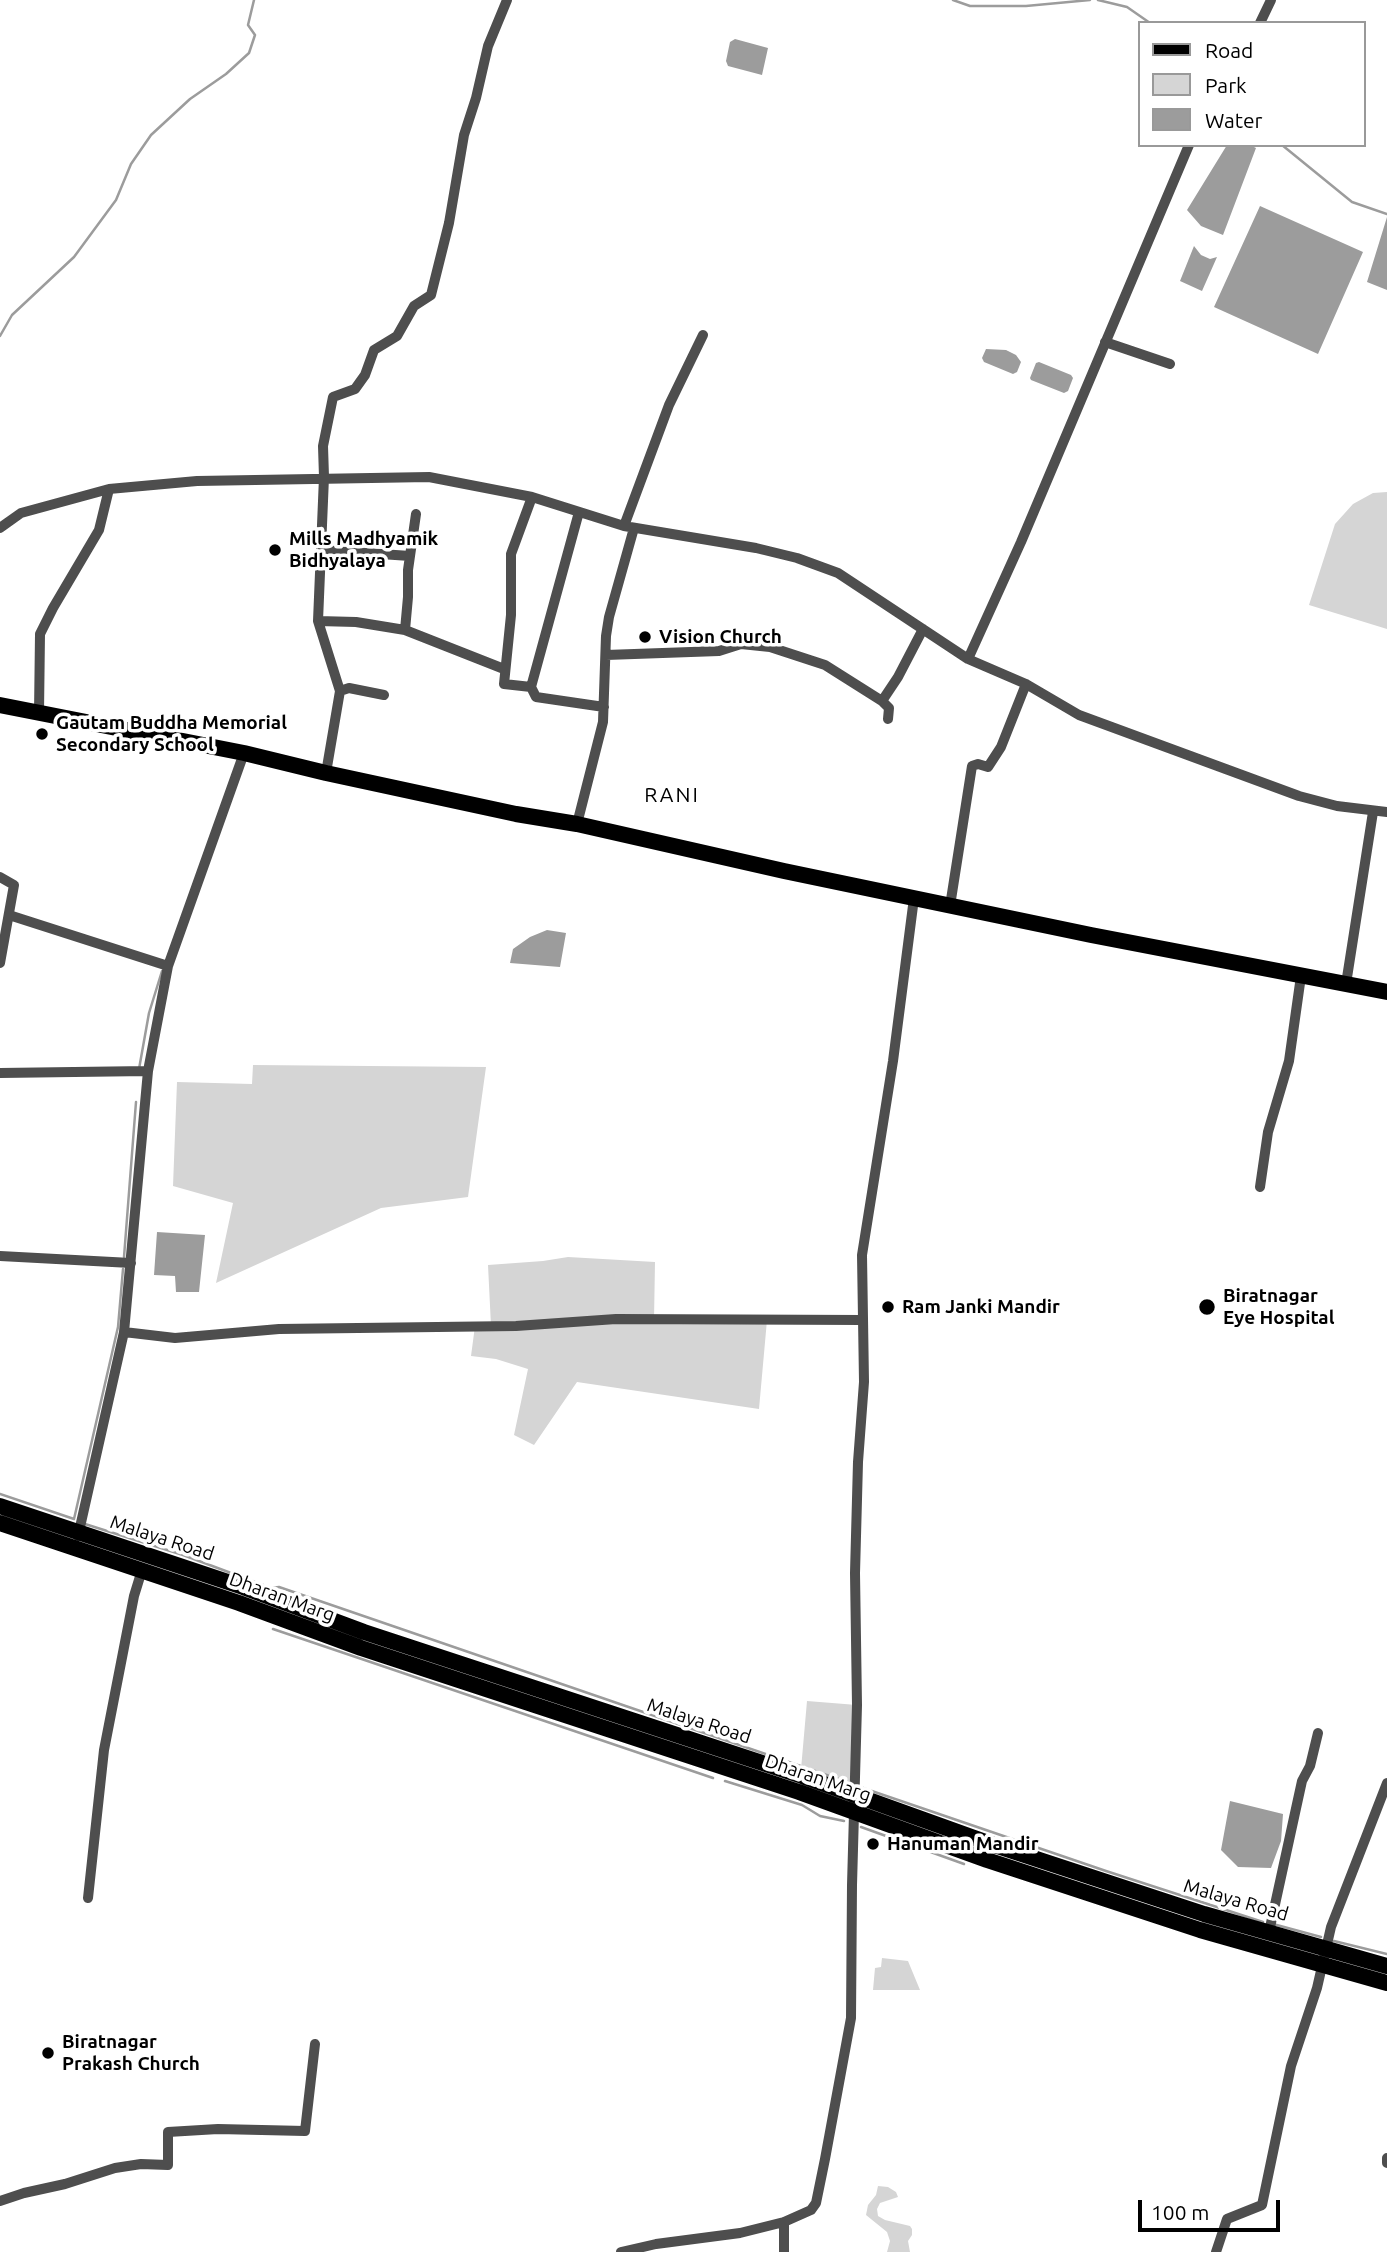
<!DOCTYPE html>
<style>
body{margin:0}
#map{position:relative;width:1387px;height:2252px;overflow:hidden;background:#fff;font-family:Ubuntu,sans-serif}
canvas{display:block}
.legend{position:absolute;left:1138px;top:21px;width:228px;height:126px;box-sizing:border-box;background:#fff;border:2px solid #999;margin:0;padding:9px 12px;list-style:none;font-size:21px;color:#000}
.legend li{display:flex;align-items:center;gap:14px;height:35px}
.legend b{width:35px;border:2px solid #999}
.scale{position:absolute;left:1138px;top:2200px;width:142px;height:32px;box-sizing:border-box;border:4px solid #000;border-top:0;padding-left:9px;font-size:21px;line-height:24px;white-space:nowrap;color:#000;-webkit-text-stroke:5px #fff;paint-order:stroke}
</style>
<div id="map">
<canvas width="1387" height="2252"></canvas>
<ul class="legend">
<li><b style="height:9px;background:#000"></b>Road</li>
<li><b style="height:19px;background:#d5d5d5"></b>Park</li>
<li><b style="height:19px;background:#9c9c9c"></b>Water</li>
</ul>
<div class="scale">100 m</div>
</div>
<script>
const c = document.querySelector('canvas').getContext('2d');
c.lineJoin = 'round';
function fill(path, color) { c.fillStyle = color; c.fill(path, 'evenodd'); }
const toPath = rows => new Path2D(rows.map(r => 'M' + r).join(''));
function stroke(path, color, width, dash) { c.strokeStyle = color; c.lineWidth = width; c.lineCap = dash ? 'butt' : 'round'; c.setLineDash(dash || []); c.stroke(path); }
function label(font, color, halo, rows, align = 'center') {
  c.font = font + ' Ubuntu,sans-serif'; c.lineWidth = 7; c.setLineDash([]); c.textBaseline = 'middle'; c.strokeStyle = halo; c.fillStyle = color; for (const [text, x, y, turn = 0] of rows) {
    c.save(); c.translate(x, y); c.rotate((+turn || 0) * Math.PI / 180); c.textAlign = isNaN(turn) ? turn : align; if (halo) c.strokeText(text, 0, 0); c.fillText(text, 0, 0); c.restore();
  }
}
const green = toPath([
 [1387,492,1387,629,1309,605,1335,524,1353,504,1373,493],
 [253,1065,486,1067,468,1197,381,1208,216,1283,233,1203,173,1186,177,1082,252,1084],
 [568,1257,655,1262,654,1320,767,1320,759,1409,577,1382,534,1445,514,1435,528,1369,496,1359,471,1356,475,1326,491,1326,488,1265,543,1261],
 [807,1701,857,1705,854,1812,799,1792],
 [882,1958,908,1961,920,1990,873,1990,875,1968,881,1967],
 [878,2186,888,2187,896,2192,898,2197,880,2203,877,2209,878,2216,885,2220,910,2226,912,2229,912,2235,908,2241,910,2252,887,2252,890,2241,887,2232,866,2215,868,2205,876,2195]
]);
const water = toPath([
 [735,39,768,48,762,75,728,66,726,61,730,42],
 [1227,145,1250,145,1256,148,1223,235,1201,226,1187,210],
 [1260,206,1363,252,1318,354,1214,307],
 [1387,217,1387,290,1367,282],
 [1194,246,1201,255,1210,259,1217,257,1202,291,1180,281],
 [986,349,1006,350,1016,355,1021,362,1017,372,1013,374,984,362,982,358],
 [1039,362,1071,375,1073,378,1068,391,1064,393,1031,380,1030,378,1036,363],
 [547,930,566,933,560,967,510,963,513,949,530,937],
 [157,1232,205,1235,199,1292,176,1292,175,1276,154,1275],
 [1230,1801,1283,1814,1281,1841,1271,1868,1238,1867,1221,1850]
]);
const stream = toPath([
 [953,0,970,6,1026,6,1090,0],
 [1098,0,1127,7,1150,23],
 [1282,145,1352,202,1387,214],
 [0,336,12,315,74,257,116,200,131,164,151,135,190,99,226,74,249,53,255,35,248,25,254,0],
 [139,1069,149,1013,162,971],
 [124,1257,136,1102],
 [0,1494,74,1519,118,1327,123,1269],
 [85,1524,183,1555,271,1588,279,1587,850,1783],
 [273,1629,713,1778],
 [725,1781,802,1805,820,1816,844,1821],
 [863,1788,1106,1871,1263,1922],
 [861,1827,964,1864],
 [1273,1924,1321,1937],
 [1334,1941,1387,1954]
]);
const minor = toPath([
 [1260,23,1271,0],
 [1105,342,1170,364],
 [579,512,531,687,536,697,604,707],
 [624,526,669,405,703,335],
 [0,528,21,513,109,489,197,481,429,477,532,497,624,526,756,548,797,558,838,573,968,659,1026,684,1079,715,1299,796,1337,806,1387,812],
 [322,550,410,556],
 [318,621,356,622,405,630,504,669],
 [405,630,408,597,408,570,416,514],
 [606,655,719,651,741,644,770,647,825,665,882,701,889,708,888,719],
 [968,659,1021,542,1189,145],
 [531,687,504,684,511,615,511,554,532,497],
 [340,691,349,688,384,695],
 [882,701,898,677,923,629],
 [39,713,40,634,53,608,99,530,109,489],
 [326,773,340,691,318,621,324,477,323,446,333,397,355,389,365,375,374,350,397,336,414,306,431,295,449,223,464,135,476,98,488,46,507,0],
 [577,824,603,722,606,636,609,617,634,528],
 [0,877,14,885,0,963],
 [950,906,972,766,978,764,988,767,1001,747,1026,684],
 [9,915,168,966],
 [1346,984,1373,812],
 [0,1073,148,1071],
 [1260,1187,1268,1132,1289,1061,1301,976],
 [0,1256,131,1263],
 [124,1332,175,1338,279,1329,516,1326,616,1319,863,1320],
 [78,1536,124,1332,148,1071,168,966,244,753],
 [88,1898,104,1750,134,1596,142,1570],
 [1269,1932,1302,1781,1310,1766,1318,1733],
 [1387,2158,1387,2163],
 [0,2201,24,2193,65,2184,115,2168,141,2164,168,2165,168,2132,218,2129,305,2131,315,2044],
 [621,2252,656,2244,740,2233,784,2222,811,2210,816,2203,825,2159,851,2018,852,1885,857,1705,855,1573,858,1462,864,1382,862,1255,893,1061,914,898],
 [784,2252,784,2222],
 [1216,2252,1227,2219,1262,2205,1291,2066,1317,1988,1331,1927,1387,1783]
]);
const primary = toPath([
 [0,705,244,753,326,773,516,814,577,824,784,871,1091,935,1387,992],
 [0,1506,243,1587,364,1632,802,1776,991,1844,1204,1914,1387,1966],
 [0,1523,239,1603,361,1648,799,1792,987,1860,1200,1930,1387,1983]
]);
const markers = [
 [275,550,7,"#000"],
 [645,637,7,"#000"],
 [42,734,7,"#000"],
 [888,1307,7,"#000"],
 [1207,1307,9,"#000"],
 [873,1844,7,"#000"],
 [48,2053,7,"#000"]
];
const poiNames = [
 ["Mills Madhyamik",289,539],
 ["Bidhyalaya",289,561],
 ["Vision Church",659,637],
 ["Gautam Buddha Memorial",56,723],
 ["Secondary School",56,745],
 ["Biratnagar",1223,1296],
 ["Eye Hospital",1223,1318],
 ["Ram Janki Mandir",902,1307],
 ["Hanuman Mandir",887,1844],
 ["Biratnagar",62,2042],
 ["Prakash Church",62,2064]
];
const streetNames = [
 ["Malaya Road",162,1538,18],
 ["Dharan Marg",282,1597,20],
 ["Malaya Road",699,1721,18],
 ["Dharan Marg",818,1778,19],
 ["Malaya Road",1236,1900,16]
];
const neighbourhoodNames = [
 ["RANI",672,795]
];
fill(green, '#d5d5d5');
fill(water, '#9c9c9c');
stroke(stream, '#9c9c9c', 2.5);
stroke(minor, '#4e4e4e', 10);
stroke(primary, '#000', 16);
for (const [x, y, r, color] of markers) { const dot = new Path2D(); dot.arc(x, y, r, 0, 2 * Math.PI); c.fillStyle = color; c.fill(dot); stroke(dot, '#fff', 2.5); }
label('bold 19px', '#000', '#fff', poiNames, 'left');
label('19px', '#000', '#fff', streetNames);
c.letterSpacing = '2px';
label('21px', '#000', '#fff', neighbourhoodNames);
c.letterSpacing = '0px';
</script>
